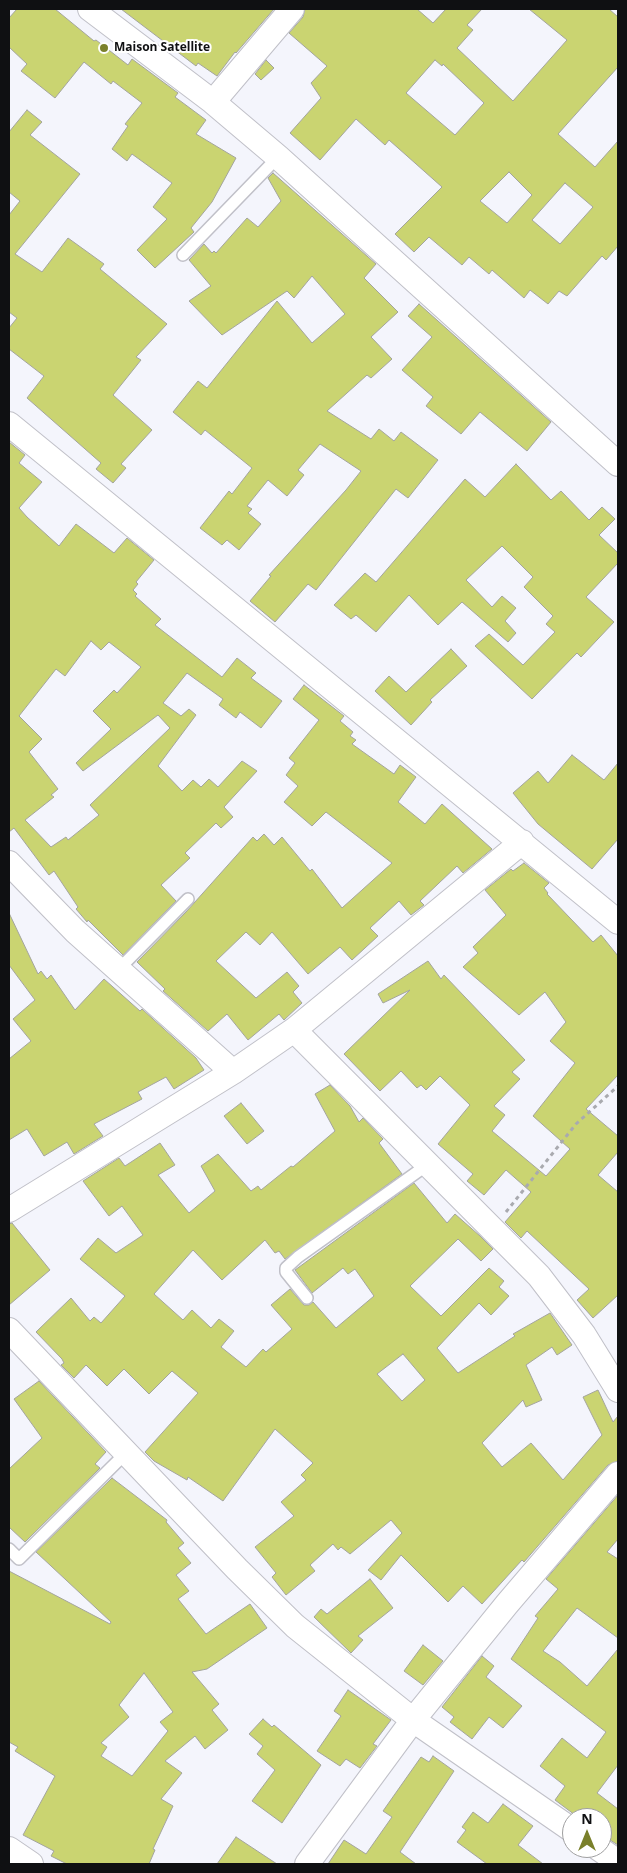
<!DOCTYPE html>
<style>
body{margin:0}
#map{position:relative;width:627px;height:1873px;overflow:hidden;background:#f4f5fc;font-family:"Open Sans",sans-serif}
canvas{display:block}
.frame{position:absolute;inset:0;border:10px solid #0f1012;pointer-events:none}
.north{position:absolute;left:562px;top:1808px;width:50px;height:50px;box-sizing:border-box;background:#fff;border:1px solid #9f9fa0;border-radius:50%;rotate:0deg;font-size:14px;font-weight:700;line-height:20px;text-align:center;color:#0f1012}
.north::after{content:'';display:block;margin:auto;width:18px;height:22px;background:#7a802b;clip-path:polygon(50% 0,100% 100%,50% 72%,0 100%)}
</style>
<div id="map">
<canvas width="627" height="1873"></canvas>
<div class="frame"></div>
<div class="north">N</div>
</div>
<script>
const c = document.querySelector('canvas').getContext('2d');
c.lineJoin = 'round';
function fill(path, color) { c.fillStyle = color; c.fill(path, 'evenodd'); }
const toPath = rows => new Path2D(rows.map(r => 'M' + r).join(''));
function stroke(path, color, width, dash) { c.strokeStyle = color; c.lineWidth = width; c.lineCap = dash ? 'butt' : 'round'; c.setLineDash(dash || []); c.stroke(path); }
function label(font, color, halo, rows, align = 'center') {
  c.font = font + ' "Open Sans",sans-serif'; c.lineWidth = 4; c.setLineDash([]); c.textBaseline = 'middle'; c.strokeStyle = halo; c.fillStyle = color; for (const [text, x, y, turn = 0] of rows) {
    c.save(); c.translate(x, y); c.rotate((+turn || 0) * Math.PI / 180); c.textAlign = isNaN(turn) ? turn : align; if (halo) c.strokeText(text, 0, 0); c.fillText(text, 0, 0); c.restore();
  }
}
const building = toPath([
 [17,9,55,9,94,41,96,40,128,65,132,59,178,93,175,97,206,120,196,134,236,158,212,202,191,228,194,232,155,268,137,250,167,219,153,207,172,183,132,154,127,161,112,149,128,126,125,124,142,103,113,81,111,84,84,62,55,98,21,71,27,64,9,47,9,18,17,9],
 [121,9,274,9,236,53,235,52,217,76,198,63,196,66,121,9],
 [305,9,417,9,433,23,446,9,482,9,467,25,473,30,457,48,513,101,567,40,529,9,609,9,618,17,618,67,558,134,595,167,618,141,618,246,606,260,602,256,567,296,559,291,548,304,530,290,524,298,492,270,489,274,469,257,462,265,429,237,414,252,395,234,442,187,389,140,385,145,356,119,320,160,290,133,321,98,311,83,327,66,289,33,303,17,305,9],
 [435,60,442,66,443,64,484,103,455,135,406,93,435,60],
 [509,172,532,195,507,223,480,201,509,172],
 [565,183,593,207,560,244,532,220,565,183],
 [266,60,274,68,261,80,255,74,266,60],
 [27,110,42,122,30,135,80,174,15,254,42,272,68,238,104,264,100,269,167,324,136,357,141,360,113,395,152,430,121,464,126,468,113,483,96,469,101,463,27,398,44,376,9,349,9,328,17,318,9,312,9,215,20,201,9,192,9,132,27,110],
 [273,173,376,264,364,278,398,312,371,337,392,359,371,378,367,375,327,411,371,439,379,429,394,441,401,432,438,460,408,498,396,489,316,590,308,584,275,622,250,601,271,576,269,575,346,490,361,471,320,444,298,470,304,475,287,496,268,480,247,506,252,509,248,513,261,524,239,550,227,540,222,545,200,528,229,491,232,494,252,468,205,430,201,435,173,412,198,381,207,388,277,301,312,343,345,314,312,276,294,298,287,291,222,335,189,301,211,286,189,260,204,244,212,253,214,251,216,253,247,218,258,227,281,201,268,178,273,173],
 [419,304,551,422,527,451,480,412,461,434,426,406,433,397,402,370,432,337,408,316,419,304],
 [9,442,25,455,19,463,42,482,19,508,27,517,59,546,76,524,114,553,127,538,154,560,136,582,138,584,133,590,137,594,135,596,161,619,155,625,222,677,237,658,256,673,251,678,282,701,261,728,240,712,236,718,219,705,223,699,187,673,163,703,181,716,189,709,196,715,158,766,182,791,193,780,201,787,209,779,218,787,242,761,257,771,224,807,233,817,221,828,216,823,185,853,190,858,161,885,176,901,123,955,88,920,87,922,76,909,78,907,54,871,49,875,14,828,9,832,9,442],
 [91,641,101,650,109,642,141,667,117,693,114,690,93,711,111,729,76,763,83,771,158,715,170,728,90,805,99,815,68,840,66,837,51,847,25,820,54,797,51,795,58,789,29,752,42,739,19,716,56,669,65,676,91,641],
 [516,464,551,500,561,491,589,520,602,507,615,519,599,535,618,553,618,563,586,597,614,622,581,657,577,653,532,699,475,646,489,634,523,665,555,632,546,624,553,616,524,587,533,577,502,546,466,580,492,607,502,596,516,608,505,621,516,633,508,642,462,602,438,625,409,595,376,632,356,615,351,619,334,605,365,573,376,582,465,479,485,497,516,464],
 [451,649,467,666,430,700,432,702,411,725,375,691,389,676,406,692,451,649],
 [304,685,344,716,340,721,353,732,350,736,356,740,352,744,394,774,400,765,416,777,398,802,425,824,442,804,492,849,463,873,457,866,420,901,424,905,411,915,399,901,370,928,378,936,352,960,340,947,308,974,272,932,260,945,246,932,216,961,256,998,287,972,299,986,293,992,302,1003,284,1020,279,1014,248,1040,227,1014,208,1031,163,991,165,989,137,962,186,912,253,837,257,841,264,834,274,845,282,837,310,871,312,869,342,908,392,863,326,812,312,826,284,802,298,786,286,775,295,763,289,758,319,720,293,699,304,685],
 [572,755,604,780,618,763,618,839,592,869,538,824,513,793,538,771,548,783,572,755],
 [524,863,549,883,544,888,548,893,547,894,593,942,601,935,618,956,618,1075,586,1109,618,1136,618,1152,598,1175,618,1192,618,1295,593,1318,577,1300,589,1289,527,1231,521,1238,505,1222,531,1192,506,1170,484,1195,467,1181,473,1174,438,1144,470,1105,440,1076,426,1090,421,1085,417,1088,401,1071,380,1091,344,1054,410,990,383,1003,378,994,428,961,441,979,444,975,525,1060,512,1072,520,1079,494,1106,505,1115,492,1131,546,1176,570,1149,533,1116,575,1063,550,1041,566,1022,545,992,519,1015,463,967,478,953,473,947,506,915,485,890,511,869,513,871,524,863],
 [9,913,38,974,41,971,47,979,51,975,75,1010,104,979,140,1011,142,1009,196,1058,204,1070,174,1089,166,1077,138,1092,142,1099,94,1124,103,1136,74,1154,67,1142,44,1156,27,1129,9,1140,9,1059,31,1041,13,1019,35,1000,9,965,9,913],
 [330,1085,350,1106,359,1122,363,1118,383,1139,379,1143,402,1174,285,1259,279,1251,275,1253,265,1240,222,1280,193,1250,154,1294,183,1320,192,1310,211,1328,219,1319,234,1331,221,1347,246,1367,263,1349,266,1352,292,1329,271,1305,290,1289,304,1305,309,1305,313,1302,336,1328,374,1296,355,1269,348,1274,343,1268,312,1293,295,1270,414,1183,447,1223,455,1214,480,1236,493,1249,481,1261,458,1239,410,1286,441,1316,489,1268,504,1281,499,1287,509,1296,491,1315,479,1303,437,1348,458,1373,515,1336,513,1334,550,1313,572,1345,557,1355,552,1347,526,1365,542,1400,526,1407,523,1400,482,1443,502,1467,531,1443,563,1480,602,1435,583,1397,598,1390,613,1422,618,1416,618,1461,608,1465,524,1562,522,1560,482,1604,463,1586,448,1602,401,1555,381,1580,368,1570,402,1533,391,1520,350,1554,341,1547,338,1550,333,1544,310,1565,315,1571,286,1595,272,1577,276,1573,255,1547,294,1516,281,1502,306,1480,301,1475,313,1463,275,1429,223,1501,188,1477,187,1480,154,1461,145,1452,198,1393,172,1371,149,1394,124,1369,107,1386,86,1365,74,1378,61,1365,64,1363,62,1359,36,1332,71,1298,90,1321,94,1317,101,1323,125,1296,80,1259,98,1238,116,1253,143,1235,122,1206,109,1216,83,1181,119,1158,125,1166,160,1143,175,1165,158,1175,189,1213,215,1191,201,1166,218,1154,251,1191,258,1186,261,1190,291,1166,293,1167,335,1131,315,1094,330,1085],
 [403,1354,425,1380,402,1401,377,1374,403,1354],
 [241,1103,264,1131,247,1144,224,1116,241,1103],
 [12,1223,50,1270,9,1305,9,1224,12,1223],
 [39,1381,106,1452,95,1464,100,1468,25,1542,9,1527,9,1469,42,1438,14,1399,39,1381],
 [112,1478,167,1520,166,1522,184,1543,178,1548,191,1563,176,1575,189,1591,178,1599,206,1634,250,1604,267,1628,207,1669,192,1672,219,1704,212,1710,228,1730,205,1749,195,1736,165,1761,182,1773,161,1799,173,1806,153,1849,155,1850,149,1864,67,1864,51,1856,54,1851,23,1835,55,1776,15,1751,18,1747,9,1742,9,1571,110,1624,111,1622,36,1552,112,1478],
 [144,1673,173,1712,160,1722,168,1731,132,1776,101,1756,107,1747,101,1743,129,1717,119,1705,144,1673],
 [618,1495,618,1539,607,1552,618,1559,618,1638,577,1608,543,1651,560,1662,587,1686,618,1649,618,1765,597,1793,618,1809,618,1845,602,1835,602,1818,579,1818,555,1800,565,1786,540,1766,562,1738,587,1758,606,1732,511,1659,538,1618,535,1616,558,1589,546,1579,618,1495],
 [370,1579,393,1608,358,1636,363,1640,351,1653,314,1617,321,1609,327,1614,370,1579],
 [423,1645,443,1661,423,1685,404,1671,423,1645],
 [482,1656,494,1666,486,1677,522,1706,503,1728,489,1717,472,1739,450,1722,454,1717,442,1707,482,1656],
 [348,1690,391,1720,373,1744,377,1746,360,1768,346,1759,340,1766,317,1751,341,1716,334,1711,348,1690],
 [263,1719,272,1727,274,1725,321,1765,282,1823,252,1801,275,1770,257,1754,263,1746,249,1734,263,1719],
 [433,1756,454,1771,400,1852,416,1864,328,1864,344,1840,366,1854,392,1817,383,1811,421,1757,429,1762,433,1756],
 [503,1804,533,1826,518,1845,543,1864,487,1864,457,1842,466,1830,462,1827,473,1812,488,1823,503,1804],
 [236,1837,277,1864,217,1864,236,1837]
]);
const path = toPath([
 [506,1212,576,1124,618,1086]
]);
const service = toPath([
 [183,255,278,157],
 [118,970,188,899],
 [307,1298,286,1272,286,1268,298,1257,427,1165],
 [9,1549,19,1559,126,1453]
]);
const minor = toPath([
 [90,9,213,102,278,157,618,464],
 [213,102,292,9],
 [9,424,618,922],
 [9,863,75,931,233,1072],
 [294,1030,539,1276,584,1335,618,1390],
 [9,1210,233,1072,294,1030,522,842],
 [9,1330,237,1569,295,1626,413,1720,572,1830],
 [598,1848,618,1862],
 [9,1849,31,1864],
 [307,1864,413,1720,507,1604,618,1474]
]);
const markers = [
 [104,48,5,"#7a802b"]
];
const poiNames = [
 ["Maison Satellite",114,48]
];
fill(building, '#cad471');
stroke(building, '#a3a49d', 1);
stroke(service, '#c0c0c8', 14);
stroke(minor, '#c0c0c8', 26);
stroke(path, '#a9aaaf', 3, [4, 4]);
stroke(service, '#fff', 11);
stroke(minor, '#fff', 24);
for (const [x, y, r, color] of markers) { const dot = new Path2D(); dot.arc(x, y, r, 0, 2 * Math.PI); c.fillStyle = color; c.fill(dot); stroke(dot, '#fff', 2); }
label('bold 12px', '#0f1012', '#fff', poiNames, 'left');
</script>
